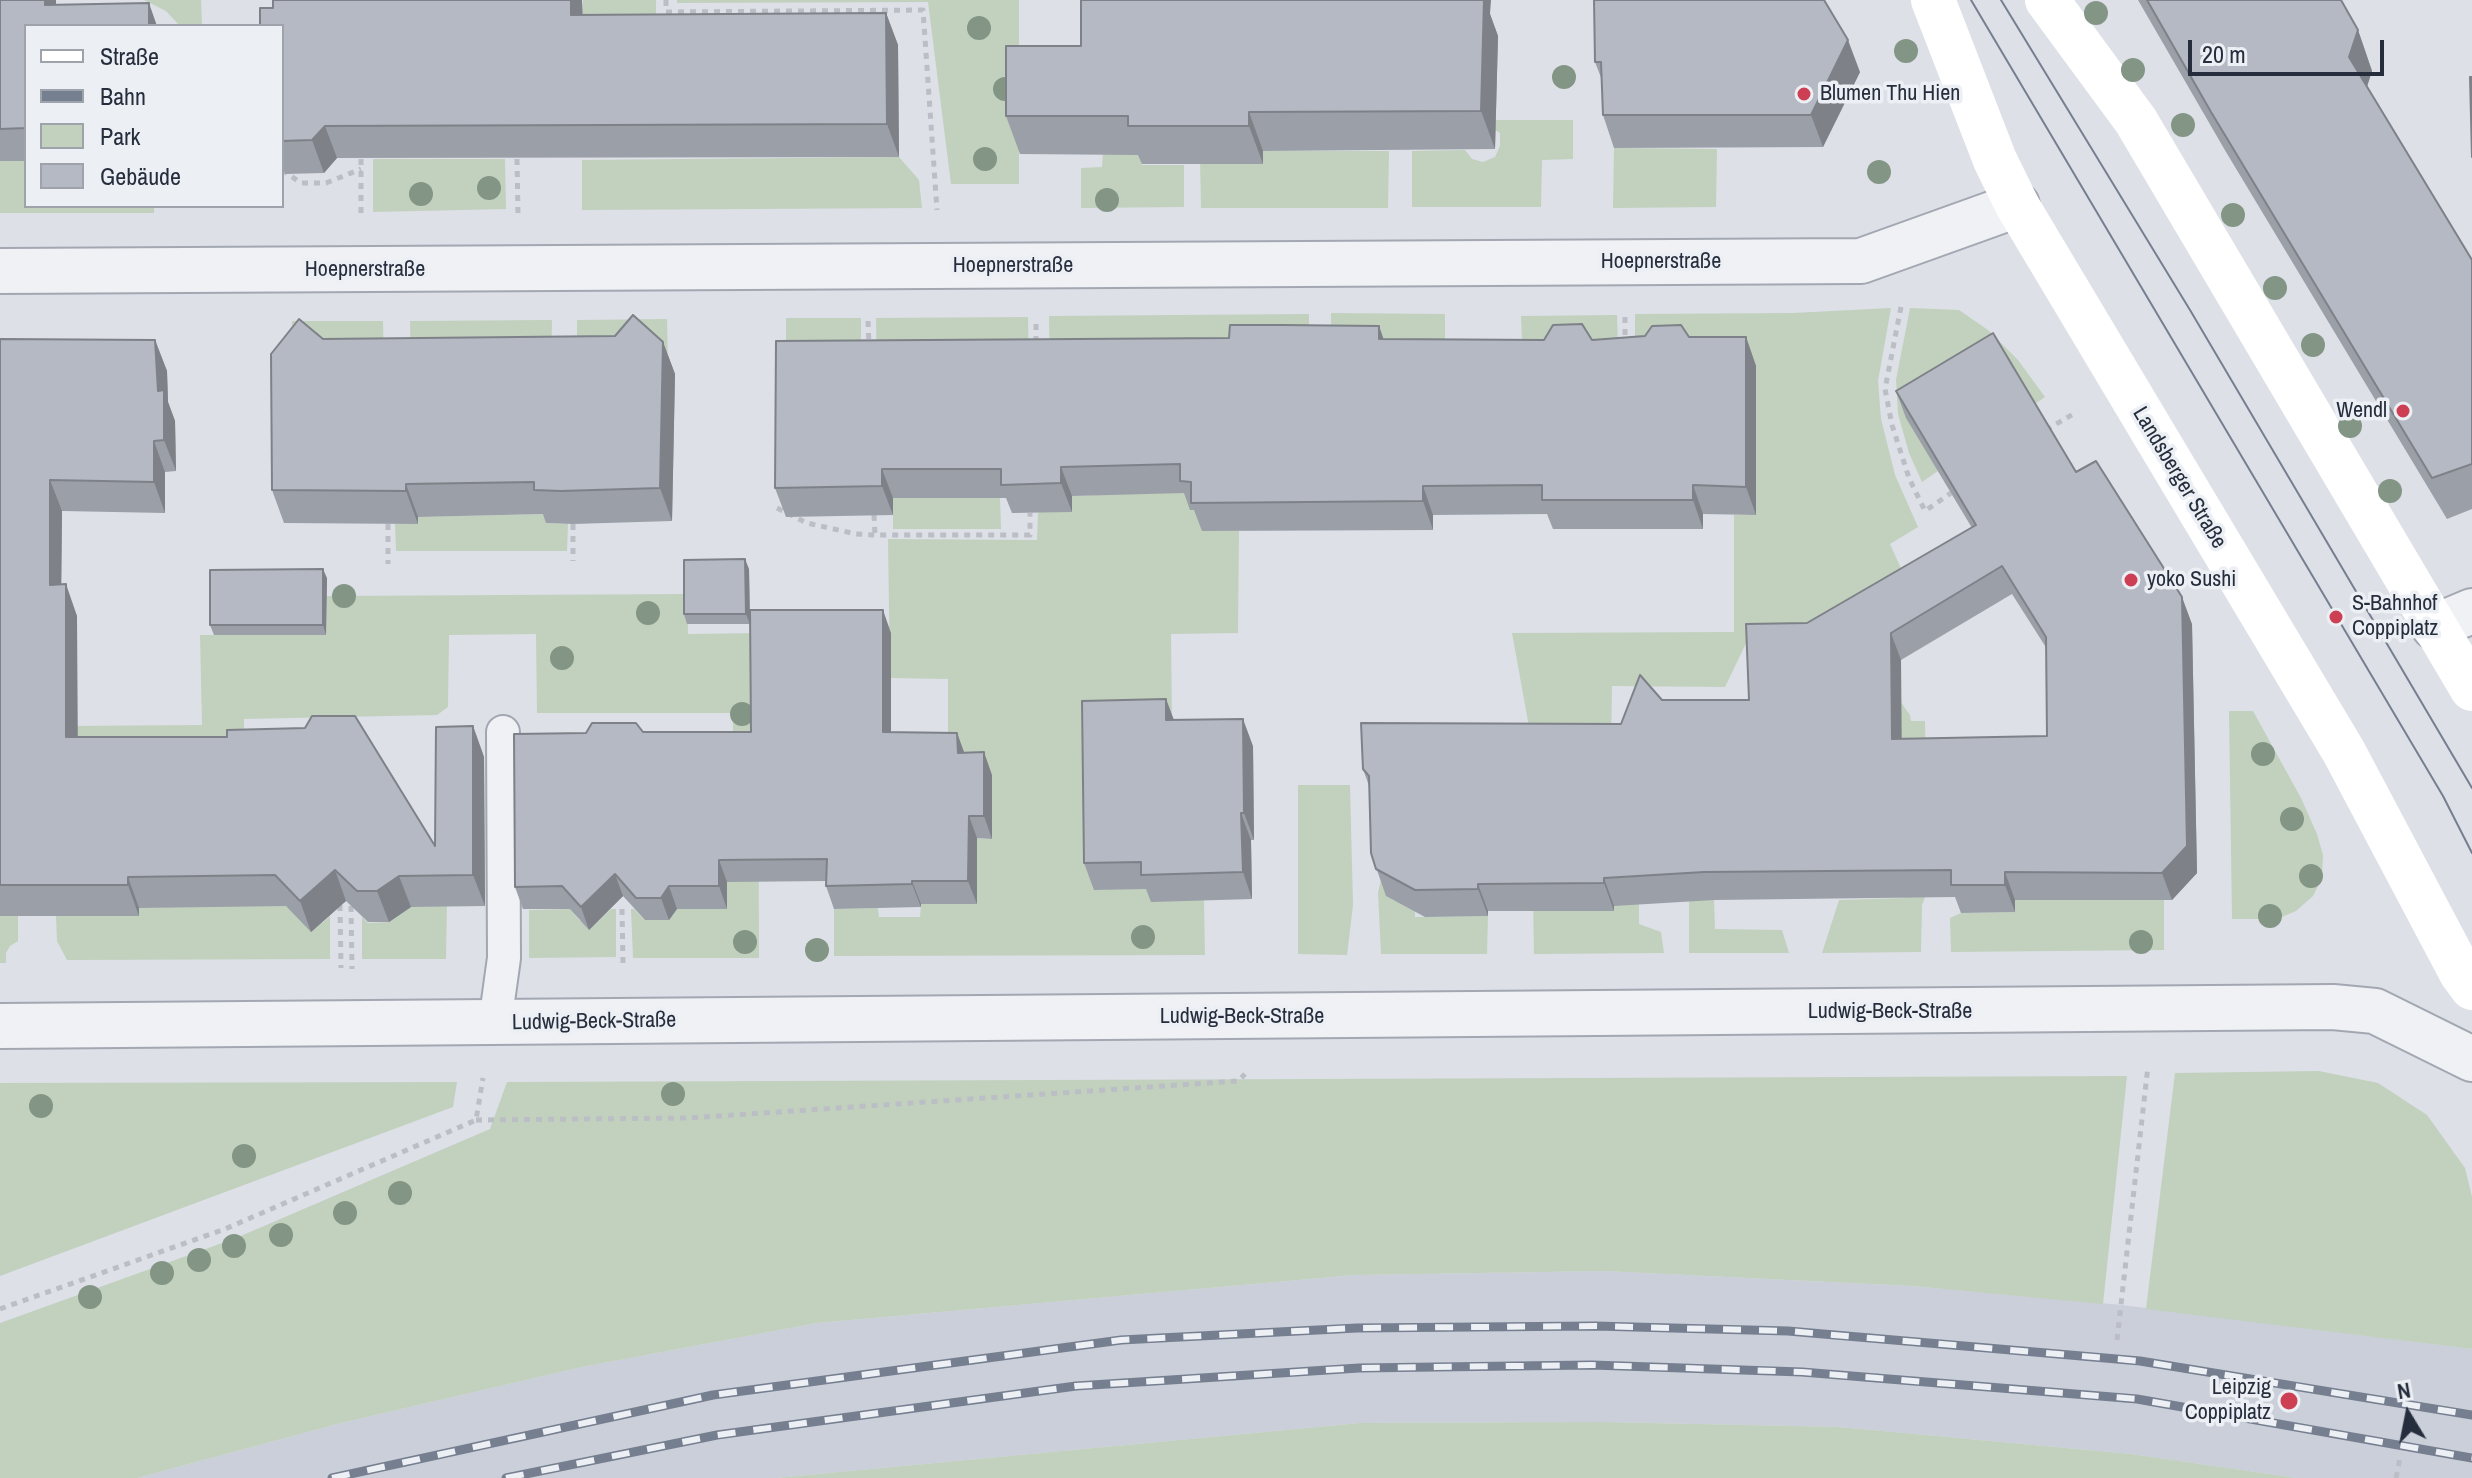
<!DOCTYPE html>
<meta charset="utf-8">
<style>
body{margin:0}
#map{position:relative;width:2472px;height:1478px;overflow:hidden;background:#dde0e7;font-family:"Archivo Narrow",sans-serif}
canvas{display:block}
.legend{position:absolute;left:24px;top:24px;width:260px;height:184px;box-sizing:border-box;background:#eceff4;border:2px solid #9da2ab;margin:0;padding:10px 14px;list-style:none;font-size:24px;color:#262e3d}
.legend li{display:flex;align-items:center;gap:16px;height:40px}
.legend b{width:40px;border:2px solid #9da2ab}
.north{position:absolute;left:2368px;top:1374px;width:80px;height:80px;-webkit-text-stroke:6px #eceff4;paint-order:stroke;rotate:350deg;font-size:22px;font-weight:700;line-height:32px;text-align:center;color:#262e3d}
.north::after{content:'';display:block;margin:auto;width:28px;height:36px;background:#262e3d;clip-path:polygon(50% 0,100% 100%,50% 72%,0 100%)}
.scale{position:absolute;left:2188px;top:40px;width:196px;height:36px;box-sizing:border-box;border:4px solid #262e3d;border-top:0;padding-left:10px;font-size:24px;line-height:28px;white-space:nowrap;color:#262e3d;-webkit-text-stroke:6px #eceff4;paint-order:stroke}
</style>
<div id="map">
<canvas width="2472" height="1478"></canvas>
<ul class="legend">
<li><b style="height:10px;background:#fff"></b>Straße</li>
<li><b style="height:10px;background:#767f90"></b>Bahn</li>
<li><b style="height:22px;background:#c2d0be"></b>Park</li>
<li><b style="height:22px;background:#b4b9c3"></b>Gebäude</li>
</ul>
<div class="north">N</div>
<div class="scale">20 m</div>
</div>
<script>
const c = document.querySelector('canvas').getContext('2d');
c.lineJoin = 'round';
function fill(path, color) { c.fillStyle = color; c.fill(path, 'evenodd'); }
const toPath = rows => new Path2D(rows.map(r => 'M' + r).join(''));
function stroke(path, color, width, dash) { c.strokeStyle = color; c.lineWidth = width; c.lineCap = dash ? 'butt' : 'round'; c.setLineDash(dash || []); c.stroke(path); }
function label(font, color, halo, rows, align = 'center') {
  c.font = font + ' "Archivo Narrow",sans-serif'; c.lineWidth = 7; c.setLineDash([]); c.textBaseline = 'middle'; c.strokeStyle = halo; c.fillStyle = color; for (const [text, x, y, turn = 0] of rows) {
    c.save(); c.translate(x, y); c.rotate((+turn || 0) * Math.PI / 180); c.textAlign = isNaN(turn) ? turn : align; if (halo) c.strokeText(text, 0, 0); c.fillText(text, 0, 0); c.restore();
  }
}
const built = toPath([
 [1605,1271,1912,1286,2122,1305,2472,1349,2472,1478,2297,1478,2131,1454,1839,1427,1602,1422,1360,1423,776,1478,137,1478,341,1423,582,1367,817,1323,1354,1275]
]);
const green = toPath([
 [144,0,201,0,202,26,180,26,166,11],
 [583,0,656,0,656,47,583,48],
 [677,0,1019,0,1019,184,951,184,928,2,677,3],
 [1490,120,1573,120,1573,159,1542,160,1541,207,1412,207,1412,151,1465,150,1472,159,1483,162,1495,157,1500,146,1500,133,1490,127],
 [1614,148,1717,149,1716,207,1613,208],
 [1263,151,1389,151,1388,208,1201,208,1200,158,1263,164],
 [1103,153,1142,153,1142,165,1184,165,1184,207,1081,208,1081,168,1102,167],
 [899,157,919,180,922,208,582,210,582,160],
 [373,159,505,159,506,209,373,212],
 [0,161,26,161,26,206,154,206,154,213,0,213],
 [1891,308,1878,381,1881,419,1895,475,1918,527,1890,544,1913,595,1880,673,1910,715,1911,721,1925,721,1928,889,1922,905,1921,952,1822,953,1839,900,1903,898,1901,728,1751,633,1725,687,1612,686,1611,751,1533,749,1512,633,1734,632,1734,515,1756,515,1635,366,1635,314,1793,313],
 [1910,308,1959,310,1988,330,2018,360,2045,397,1922,482,1909,453,1898,414,1896,380],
 [1331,313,1445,314,1445,430,1331,368],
 [1309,314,1309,369,1201,510,1202,531,1239,531,1238,633,1171,634,1172,726,1150,889,1204,900,1205,955,834,956,834,909,878,908,879,917,920,917,921,904,977,838,992,839,992,775,948,755,948,679,890,678,888,539,1037,540,1038,513,1071,496,1121,494,1050,371,1049,316],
 [1617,315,1618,346,1523,368,1521,316],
 [1028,317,1029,367,877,369,876,318],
 [786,318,861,318,861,374,786,359],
 [667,319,668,368,577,368,577,320],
 [552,320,551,369,411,370,410,321],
 [292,321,383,321,384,370,293,373],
 [893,497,1000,497,1001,529,893,529],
 [545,514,546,523,568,524,567,551,396,551,395,524,418,523,418,517],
 [687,594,688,634,758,633,759,958,633,958,631,909,634,909,645,920,669,920,727,827,733,823,733,713,537,713,536,634,449,635,448,707,437,715,244,719,244,761,292,906,322,923,330,916,330,959,67,960,57,941,56,916,139,916,139,908,168,907,59,779,68,726,202,725,200,635,326,635,327,596],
 [2229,711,2253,711,2301,798,2317,834,2323,855,2322,878,2313,896,2296,911,2277,919,2232,919],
 [1298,785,1350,785,1353,905,1347,955,1298,954],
 [1381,880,1389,897,1395,901,1415,902,1415,917,1488,916,1487,954,1381,954,1378,893],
 [1614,895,1639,895,1639,924,1661,932,1664,953,1534,954,1533,899,1576,911,1613,911],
 [1689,896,1714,900,1715,929,1782,930,1789,953,1689,953],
 [2015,900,2164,900,2164,950,1951,952,1950,918,1961,913,2014,912],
 [447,906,446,959,362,959,362,917,368,923,389,922,401,907],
 [570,909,580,921,598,921,611,909,616,909,616,957,529,958,529,910],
 [0,916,18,916,18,941,10,946,6,953,6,963,0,963],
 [2319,1071,2378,1083,2427,1115,2465,1168,2472,1197,2472,1349,2146,1309,2175,1073],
 [2127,1076,2103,1304,1912,1286,1605,1271,1354,1275,817,1323,582,1367,341,1423,137,1478,0,1478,0,1323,236,1238,490,1129,507,1082],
 [457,1082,453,1107,0,1276,0,1083],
 [1602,1422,1839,1427,2131,1454,2297,1478,776,1478,1360,1423]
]);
const path = toPath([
 [666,0,666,12,923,10,937,210],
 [361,159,361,214],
 [517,159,518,214],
 [282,170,301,183,326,183,361,169],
 [1901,307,1885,389,1892,425,1909,478,1925,511,1951,493],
 [1625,317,1625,343],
 [868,321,869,347],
 [1036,342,1036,320],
 [2046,430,2075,413],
 [777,508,807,523,856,534,875,535,1030,535,1030,513],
 [874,515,875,535],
 [388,524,388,564],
 [573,524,573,561],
 [340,905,341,968],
 [351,906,352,969],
 [622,909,623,964],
 [476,1120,689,1118,1238,1081,1245,1074],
 [0,1309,225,1229,476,1120,483,1078],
 [2117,1340,2148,1066],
 [2396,1478,2400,1458]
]);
const lane = toPath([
 [495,1023,504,958,503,732]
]);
const street = toPath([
 [0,271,1861,261,2017,205],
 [2434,627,2472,611],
 [0,1026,2333,1007,2375,1011,2472,1059]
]);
const secondary = toPath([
 [1933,0,1995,160,2017,205,2344,752,2461,973,2472,988],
 [2047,0,2136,121,2472,689]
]);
const tram = toPath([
 [1971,0,2443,796,2472,853],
 [2001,0,2190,310,2472,788]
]);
const rail = toPath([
 [332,1478,713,1395,1121,1340,1357,1328,1595,1326,1788,1331,2140,1361,2472,1415],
 [506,1478,717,1435,1076,1386,1359,1368,1592,1365,1802,1372,2137,1399,2472,1458]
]);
const trees = [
 [2096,13],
 [979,28],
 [1906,51],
 [2133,70],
 [1564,77],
 [1005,89],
 [2183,125],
 [985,159],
 [1879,172],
 [489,188],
 [421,194],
 [1107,200],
 [2233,215],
 [2275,288],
 [2313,345],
 [2350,426],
 [2390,491],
 [344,596],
 [648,613],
 [562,658],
 [742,714],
 [2263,754],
 [2292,819],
 [2311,876],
 [2270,916],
 [1143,937],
 [745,942],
 [2141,942],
 [817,950],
 [673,1094],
 [41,1106],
 [244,1156],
 [400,1193],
 [345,1213],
 [281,1235],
 [234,1246],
 [199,1260],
 [162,1273],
 [90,1297]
];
const wall = toPath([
 [0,0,56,0,56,5,26,26,26,161,0,161],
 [273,0,582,0,583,15,886,13,898,45,899,157,337,158,324,173,285,174,282,165,282,141],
 [2138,0,2341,0,2358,30,2372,71,2367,87,2472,260,2472,509,2447,519,2226,152],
 [1490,14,1498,36,1495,149,1263,151,1263,164,1142,164,1138,155,1020,154,1006,116,1081,46],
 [1595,62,1860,72,1823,147,1614,148,1603,115,1602,80],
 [1689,337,1746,337,1756,366,1756,515,1703,514,1703,529,1553,529,1547,514,1433,515,1433,530,1202,531,1194,510,1190,510,1184,493,1072,496,1072,512,1012,513,1006,498,893,498,893,515,786,517,775,488,1384,339,1592,340],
 [0,339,155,340,167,371,168,402,175,421,176,471,165,472,165,513,62,511,61,585,77,616,77,737,435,846,473,726,484,757,485,906,411,907,389,922,368,922,346,901,311,932,286,906,139,908,139,916,0,916],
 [323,339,663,342,675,374,672,521,573,524,546,523,543,514,418,517,418,524,284,523,272,490],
 [1896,391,2076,472,2192,624,2197,873,2172,900,2015,900,2015,912,1961,913,1955,897,1714,900,1614,906,1614,911,1488,911,1488,916,1425,917,1386,896,1371,853,1369,786,1363,769,1621,724,1662,700,1749,700,1807,623,1972,528,1906,418],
 [2012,594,2047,649,2047,736,1901,739,1901,660],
 [749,569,750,624,687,624,684,614],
 [327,578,326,635,214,635,210,625],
 [891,633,891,733,957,733,964,752,992,775,992,839,977,838,977,904,921,904,921,907,834,909,826,886,826,881,727,882,727,909,677,909,669,920,645,920,623,896,589,930,570,909,523,909,515,887,643,732,751,732],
 [1166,699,1174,720,1253,746,1254,840,1251,840,1252,899,1151,902,1146,889,1094,890,1084,863]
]);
const shadedWall = toPath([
 [45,0,56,0,56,26,45,5],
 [571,0,582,0,582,2,583,48,571,15],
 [1477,0,1491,0,1490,14,1498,36,1495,149,1481,111],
 [149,3,157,26,149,26],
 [886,13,898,45,899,157,887,124],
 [2358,30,2372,71,2363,98,2349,57],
 [1848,40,1860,72,1823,147,1811,115],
 [1249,112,1263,151,1263,164,1249,126],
 [325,126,337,158,324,173,312,140],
 [1379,326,1389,354,1379,339],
 [1746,337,1756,366,1756,515,1746,487],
 [155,340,167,371,168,402,175,421,176,471,164,440,158,391],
 [663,342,675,374,672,521,660,488],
 [154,441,165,472,165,513,154,482],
 [1061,467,1072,496,1072,512,1061,483],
 [882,469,893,498,893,515,882,486],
 [50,480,62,511,61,616,50,585],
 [406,484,418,517,418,524,406,491],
 [1693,485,1703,514,1703,529,1693,500],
 [1423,486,1433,515,1433,530,1423,501],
 [745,559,749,569,750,624,746,614],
 [323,569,327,578,326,635,323,625],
 [66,584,77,616,78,768,66,737],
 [2182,597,2192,624,2197,873,2172,900,2162,873],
 [883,610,891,633,891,755,883,732],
 [1891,633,1901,660,1902,767,1892,739],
 [1166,699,1176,726,1166,720],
 [1243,719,1253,746,1254,840,1244,813],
 [473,726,484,757,485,906,473,875],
 [957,733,965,755,958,753],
 [984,752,992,775,992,839,984,816],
 [1241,813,1251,840,1252,899,1243,872],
 [969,816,977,838,977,904,968,881],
 [719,860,727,882,727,909,719,886],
 [335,870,346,901,311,932,300,901],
 [2005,872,2015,900,2015,912,2005,885],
 [615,874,623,896,589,930,581,907],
 [399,876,411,907,389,922,377,891],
 [128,877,139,908,139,916,128,885],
 [1604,878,1614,906,1614,911,1604,883],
 [912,881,921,904,921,907,912,884],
 [1478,884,1488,911,1488,916,1478,889],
 [669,886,677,909,669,920,661,898]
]);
const building = toPath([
 [0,0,45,0,45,5,149,3,149,26,26,26,26,128,0,129,0,0],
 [273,0,571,0,571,15,886,13,887,124,325,126,312,140,282,141,282,26,260,26,260,8,273,8,273,0],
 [1081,0,1484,0,1481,111,1249,112,1249,126,1128,126,1128,116,1006,116,1006,46,1081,46,1081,0],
 [1594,0,1824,0,1848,40,1811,115,1603,115,1601,62,1595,62,1594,0],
 [2147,0,2341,0,2358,30,2349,57,2472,260,2472,464,2432,478,2211,112,2147,0],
 [2470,77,2472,77,2472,157,2470,77],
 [633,315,663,342,660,488,561,491,534,490,534,482,406,484,406,491,272,490,271,354,299,319,323,339,615,336,633,315],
 [1582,324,1592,340,1645,336,1652,326,1681,325,1689,337,1746,337,1746,487,1693,485,1693,500,1542,500,1542,485,1423,486,1423,501,1191,503,1191,482,1180,481,1180,464,1061,467,1061,483,1001,485,1001,469,882,469,882,486,775,488,776,341,1229,338,1230,325,1282,325,1379,326,1379,339,1544,340,1553,325,1582,324],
 [1993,333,2076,472,2096,461,2182,597,2187,846,2162,873,2005,872,2005,885,1951,885,1951,870,1704,872,1604,878,1604,883,1478,884,1478,889,1415,890,1376,869,1371,853,1369,776,1363,769,1361,723,1621,724,1640,675,1662,700,1749,700,1746,624,1807,623,1976,525,1896,391,1993,333],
 [2002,566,2046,637,2047,736,1892,739,1891,633,2002,566],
 [0,339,155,340,158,391,164,390,164,440,154,441,154,482,50,480,50,585,66,584,66,737,227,737,227,730,305,728,312,716,355,716,435,846,436,727,473,726,473,875,399,876,377,891,357,891,335,870,300,901,275,875,128,877,128,885,0,885,0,339],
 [745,559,746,614,684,614,684,560,745,559],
 [323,569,323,625,210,625,210,570,323,569],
 [750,610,883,610,883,732,957,733,958,753,984,752,984,816,969,816,968,881,912,881,912,884,826,886,827,859,719,860,719,886,669,886,661,898,636,898,615,874,581,907,562,886,515,887,514,734,586,733,592,723,636,723,643,732,751,732,750,610],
 [1166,699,1166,720,1243,719,1244,813,1241,813,1243,872,1141,875,1141,862,1084,863,1082,701,1166,699]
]);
const markers = [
 [1804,94,8,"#cd4053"],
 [2403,411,8,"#cd4053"],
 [2131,580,8,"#cd4053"],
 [2336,617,8,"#cd4053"],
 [2289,1401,10,"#cd4053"]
];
const poiNames = [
 ["Blumen Thu Hien",1820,94],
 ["Wendl",2387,411,"right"],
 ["yoko Sushi",2147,580],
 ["S-Bahnhof",2352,604],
 ["Coppiplatz",2352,629],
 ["Leipzig",2271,1388,"right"],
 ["Coppiplatz",2271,1413,"right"]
];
const streetNames = [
 ["Hoepnerstraße",1661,262],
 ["Hoepnerstraße",1013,266],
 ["Hoepnerstraße",365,270],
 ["Landsberger Straße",2179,478,59],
 ["Ludwig-Beck-Straße",1890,1012],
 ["Ludwig-Beck-Straße",1242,1017],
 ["Ludwig-Beck-Straße",594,1022,-1]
];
fill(built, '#cbcfd9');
fill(green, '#c2d0be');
stroke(lane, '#a2a7b1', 36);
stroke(street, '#a2a7b1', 48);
stroke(path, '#bbbec5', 5, [6, 6]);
stroke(lane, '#eff1f5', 32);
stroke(street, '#eff1f5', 44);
stroke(secondary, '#fff', 44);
stroke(tram, '#767f90', 2);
stroke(rail, '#767f90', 9);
stroke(rail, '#eceff4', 6, [18]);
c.fillStyle = '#839585';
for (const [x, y] of trees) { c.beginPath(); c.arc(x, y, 12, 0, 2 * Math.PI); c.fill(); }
fill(wall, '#9b9fa8');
fill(shadedWall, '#7e8288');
fill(building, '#b4b9c3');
stroke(building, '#7e8288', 2);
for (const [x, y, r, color] of markers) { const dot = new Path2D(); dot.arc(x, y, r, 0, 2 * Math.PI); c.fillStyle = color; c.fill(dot); stroke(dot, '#eceff4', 3); }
label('22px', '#262e3d', '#eceff4', poiNames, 'left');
label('22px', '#262e3d', '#eceff4', streetNames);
</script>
